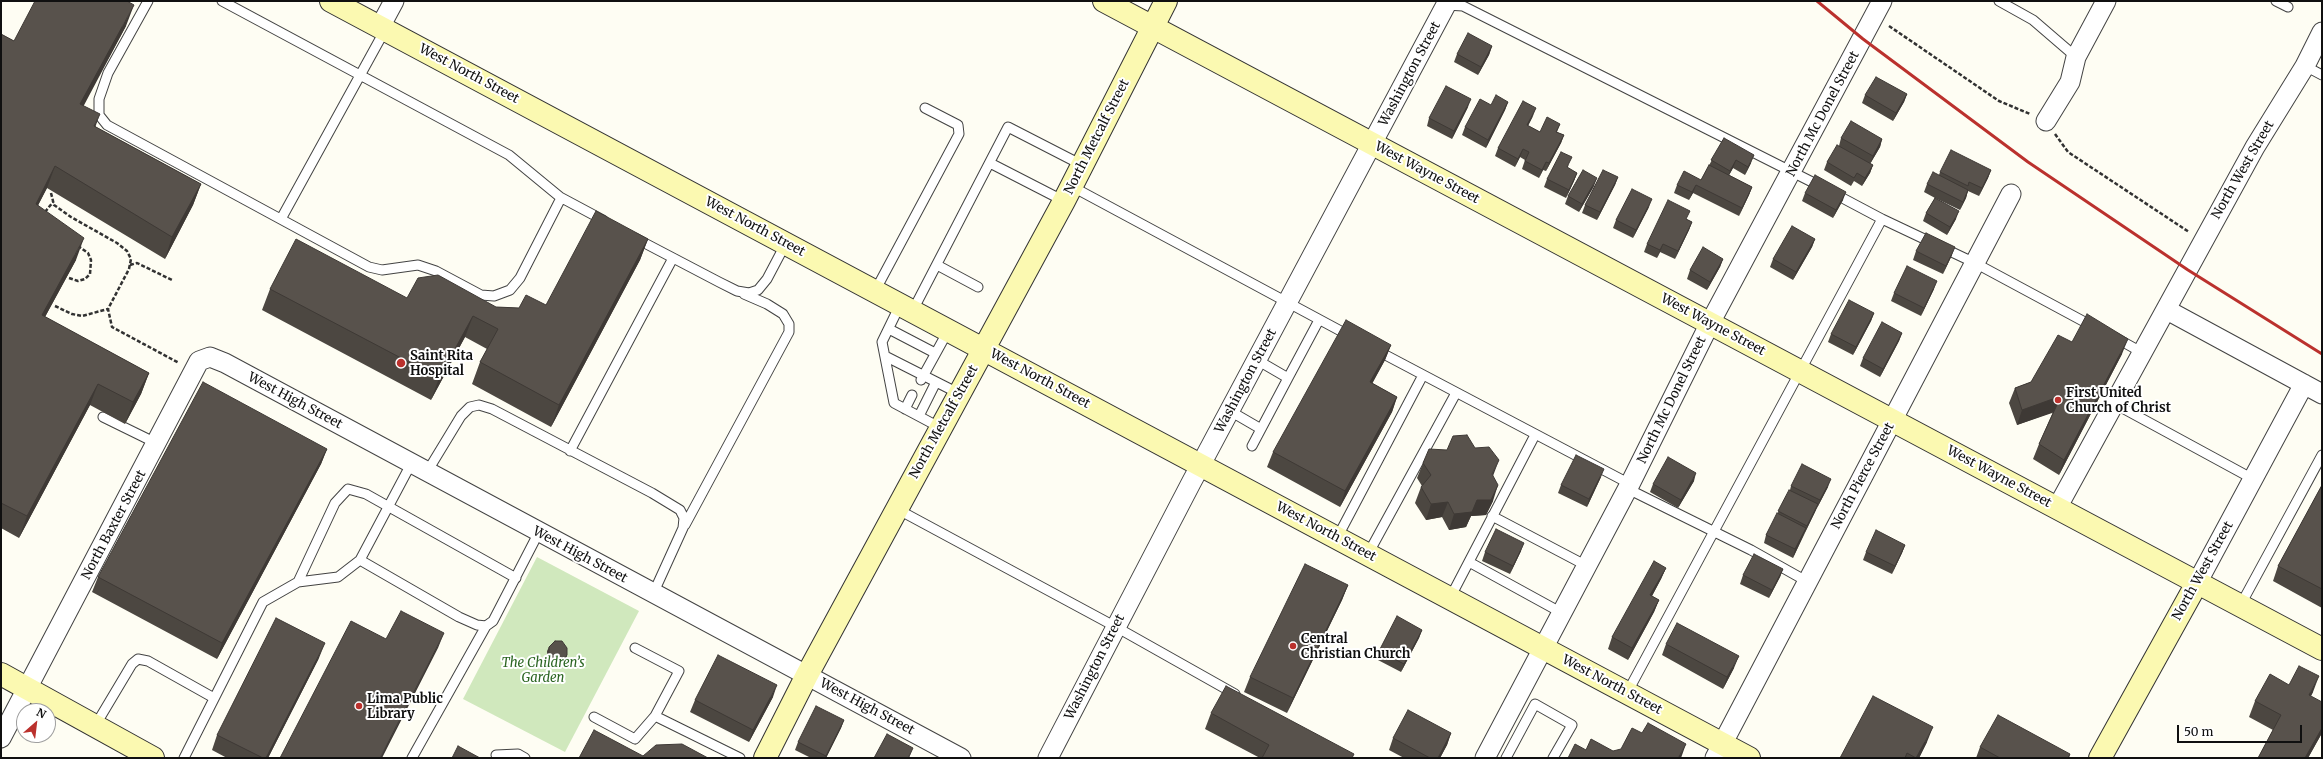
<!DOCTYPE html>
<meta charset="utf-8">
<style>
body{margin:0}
#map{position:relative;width:2323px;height:759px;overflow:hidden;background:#fefdf3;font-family:Merriweather,serif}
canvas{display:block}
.frame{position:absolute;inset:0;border:2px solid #101010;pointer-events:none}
.north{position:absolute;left:16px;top:703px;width:40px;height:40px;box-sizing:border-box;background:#fff;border:1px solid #9f9f9f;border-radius:50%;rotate:28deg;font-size:11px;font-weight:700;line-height:16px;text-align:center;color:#101010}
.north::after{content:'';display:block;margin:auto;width:14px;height:18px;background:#bb312d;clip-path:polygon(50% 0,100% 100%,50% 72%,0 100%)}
.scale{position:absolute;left:2177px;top:725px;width:125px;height:18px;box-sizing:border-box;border:2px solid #101010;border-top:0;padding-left:5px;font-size:12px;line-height:14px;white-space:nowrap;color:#101010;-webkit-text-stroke:3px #fff;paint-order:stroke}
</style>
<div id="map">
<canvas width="2323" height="759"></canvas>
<div class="frame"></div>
<div class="north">N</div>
<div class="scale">50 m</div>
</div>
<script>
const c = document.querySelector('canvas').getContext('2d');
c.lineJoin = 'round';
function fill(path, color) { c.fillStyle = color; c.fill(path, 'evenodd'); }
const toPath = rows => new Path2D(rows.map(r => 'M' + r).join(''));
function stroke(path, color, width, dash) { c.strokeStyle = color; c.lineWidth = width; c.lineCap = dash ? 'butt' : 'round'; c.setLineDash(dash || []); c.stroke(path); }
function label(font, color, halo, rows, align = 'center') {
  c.font = font + ' Merriweather,serif'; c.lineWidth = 4; c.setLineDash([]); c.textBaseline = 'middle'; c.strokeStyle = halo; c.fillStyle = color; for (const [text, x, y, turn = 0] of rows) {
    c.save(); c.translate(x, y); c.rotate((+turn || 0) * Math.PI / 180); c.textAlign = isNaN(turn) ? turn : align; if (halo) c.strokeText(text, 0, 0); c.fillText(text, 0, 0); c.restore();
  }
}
const green = toPath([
 [537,557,639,611,565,752,463,699]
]);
const path = toPath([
 [1889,26,1999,101,2030,114],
 [2055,134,2068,152,2189,232],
 [51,193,54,205,71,217,117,243,127,251,131,259,129,269,108,309,112,327,179,363],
 [45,212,53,202],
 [130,265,137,263,172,280],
 [69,278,78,281,85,279,90,274,91,260,88,253,78,246],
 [55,306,72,314,82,316,108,309]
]);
const lane = toPath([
 [148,1,108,73,99,99,99,115,107,125,369,267,382,270,418,265,436,271,481,295,494,296,510,290,520,278,561,198],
 [222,1,509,155,560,197,603,220],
 [1999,1,2033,20,2076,57],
 [2276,1,2288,7],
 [1446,5,1463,6,1822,187],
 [2305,66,2322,75],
 [990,163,1064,201],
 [1071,186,1350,336],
 [1833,193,1882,219,1975,263,2094,327],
 [281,219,385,30],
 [635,238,719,282,737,291,749,293,758,290,767,279,786,243],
 [937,265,978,287],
 [875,291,959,134,958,125,925,108],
 [900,305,882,342,894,403,941,428],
 [912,312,1008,127,1082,165],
 [889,329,935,353],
 [2116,338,2143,353],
 [1376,350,1630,484],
 [885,356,960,394],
 [1288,378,1319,320],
 [921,380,948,331],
 [2115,404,2253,479],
 [905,409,912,395],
 [1230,411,1261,429,1288,378,1257,360],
 [919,416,936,382],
 [103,417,156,443],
 [1252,446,1261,429],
 [570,451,673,258],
 [427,472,461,416,470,407,479,405,492,409,652,493,680,510,684,518,683,528,653,594],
 [1628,489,1751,550,1808,582],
 [897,509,1116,627,1235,694],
 [1492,516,1587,566],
 [685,525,789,332,789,324,783,314,767,304,744,294],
 [1337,538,1423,375],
 [1368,554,1456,393],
 [360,560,459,617,477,625,486,626,493,621,539,532],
 [1469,562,1562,613],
 [298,582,335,503,348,489,366,494,516,578],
 [1450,598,1535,435],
 [2240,606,2322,455],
 [635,648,679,671,655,716],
 [1627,693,1882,219],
 [594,717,635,739,655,716,740,758],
 [95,726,132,664,138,659,148,661,214,698],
 [496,755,518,754,525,758],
 [184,758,263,602,298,582,338,577,360,560,411,464],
 [412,758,486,626],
 [1506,758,1535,704,1572,725,1553,758]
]);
const street = toPath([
 [380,27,394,1],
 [2046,121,2070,82,2076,57,2106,1],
 [2167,310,2322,394],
 [2057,508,2255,147,2305,66,2322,32],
 [2197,583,2304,384],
 [1,738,199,361,210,357,225,363,961,758],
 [1048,758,1191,483,1448,1],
 [1485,758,1630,484,1710,323,1882,1],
 [1715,758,2011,194]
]);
const secondary = toPath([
 [331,1,1749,758],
 [1104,1,2322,649],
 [1,674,153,758],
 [765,758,807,675,1064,201,1166,1],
 [2100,758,2197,583]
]);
const rail = toPath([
 [1817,1,1863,39,2028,162,2188,270,2322,354]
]);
const wall = toPath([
 [126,26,83,105,96,127,201,184,193,205,165,259,47,188,38,205,76,260,45,317,149,373,141,394,125,424,90,405,19,538,1,528,1,34,14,41],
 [1492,46,1489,55,1478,75,1454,62,1457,54],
 [1907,94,1904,102,1893,121,1862,103,1865,95],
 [1508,102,1505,110,1486,148,1462,135,1465,127,1491,105],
 [1468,107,1452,139,1427,126,1429,118],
 [1533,116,1528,126,1540,132,1560,124,1557,132,1564,135,1561,143,1546,171,1543,170,1539,178,1522,169,1525,160,1520,157,1515,167,1495,156,1498,148],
 [1724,138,1751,163,1745,175,1733,168,1729,175,1752,187,1749,195,1739,216,1693,193,1689,200,1674,193,1677,185,1701,180],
 [1841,138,1882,139,1880,147,1870,164,1873,165,1870,173,1862,186,1854,181,1851,186,1824,170,1827,162,1839,146],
 [1569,165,1567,168,1577,173,1574,181,1566,198,1544,187,1547,179],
 [1991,170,1988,178,1979,196,1968,191,1966,198,1960,210,1935,198,1956,219,1947,235,1923,221,1926,213,1935,198,1924,192,1927,184,1939,175,1940,172],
 [1618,177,1615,185,1597,220,1582,213,1585,205],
 [1594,186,1579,212,1565,204,1568,196],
 [1805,193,1843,200,1833,218,1802,201],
 [1649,207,1633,238,1613,228,1616,220],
 [1686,219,1692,222,1689,230,1675,259,1660,252,1657,258,1644,252,1647,244],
 [648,239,640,260,551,427,472,384,480,362,487,349,465,337,431,400,262,310,270,289,407,298,496,307,519,308,546,305],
 [1815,239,1812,247,1793,280,1770,267,1773,259],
 [1916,251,1952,255,1943,274,1913,260],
 [1723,259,1720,267,1707,290,1687,279,1690,270],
 [1934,289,1921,316,1891,301,1894,293],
 [1874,313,1871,321,1853,355,1828,342,1831,334],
 [1902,333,1899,341,1880,377,1860,366,1863,358],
 [2072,342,2122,354,2059,475,2033,459,2039,444,2053,412,2017,425,2009,403,2015,388,2031,382],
 [1391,345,1385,360,1372,383,1397,397,1392,412,1340,507,1267,467,1273,452],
 [1475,448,1493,476,1493,501,1486,515,1471,516,1466,527,1449,530,1442,517,1426,520,1415,503,1421,487,1422,486,1417,478,1423,463,1447,450],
 [327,449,321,464,217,659,92,592,98,577],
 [1601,477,1587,507,1558,493,1561,485],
 [1694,481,1678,508,1650,492,1653,484],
 [2322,485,2322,608,2273,581,2278,566],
 [1791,486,1828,487,1817,508,1815,512,1793,558,1764,543,1766,535,1790,490],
 [1905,545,1902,553,1892,574,1863,560,1866,552],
 [1521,551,1510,574,1482,561,1485,552],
 [1666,568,1661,579,1652,596,1659,600,1654,612,1628,660,1608,649,1612,637],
 [1783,569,1780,577,1769,598,1740,584,1743,575],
 [1348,585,1342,600,1287,713,1244,692,1250,677],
 [1422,630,1419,638,1401,672,1376,659,1379,651],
 [1666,644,1734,668,1723,689,1662,655],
 [549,647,567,655,566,659,560,666,552,665,547,658,547,651],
 [319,658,268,758,227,758,212,750,217,735],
 [2313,692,2311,696,2322,733,2308,758,2258,758,2273,730,2249,717,2255,701],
 [773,697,749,742,690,712,695,700],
 [1211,713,1352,758,1260,758,1205,729],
 [844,720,841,728,826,758,811,758,795,750,798,742],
 [1451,733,1447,745,1440,758,1404,758,1389,750,1393,738],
 [1927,742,1919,758,1840,758],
 [1980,747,2070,754,2069,758,1976,758]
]);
const shadedWall = toPath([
 [134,5,126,26,73,126,80,104],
 [1492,46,1489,55,1478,75,1481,67],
 [1907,94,1904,102,1893,121,1896,113],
 [1471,99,1468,107,1452,139,1454,131],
 [1508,102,1505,110,1486,148,1488,140],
 [1536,108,1533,116,1524,133,1527,125],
 [100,114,92,136,94,126],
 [1564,135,1561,143,1546,171,1549,163],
 [1882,139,1880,147,1870,164,1873,156],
 [1523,149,1520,157,1515,167,1518,159],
 [1754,155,1751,163,1745,175,1748,167],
 [1736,160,1733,168,1727,179,1730,171],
 [1546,162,1543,170,1539,178,1542,170],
 [1873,165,1870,173,1862,186,1865,178],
 [55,166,47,188,28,225,36,204],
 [1991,170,1988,178,1979,196,1982,188],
 [1577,173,1574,181,1566,198,1569,190],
 [1618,177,1615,185,1597,220,1600,212],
 [1597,178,1594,186,1579,212,1582,204],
 [201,184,193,205,165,259,172,237],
 [1696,185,1693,193,1689,200,1692,192],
 [1752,187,1749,195,1739,216,1742,208],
 [1968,190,1966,198,1960,210,1963,202],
 [1846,192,1843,200,1833,218,1836,210],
 [1652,199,1649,207,1633,238,1636,230],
 [1959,211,1956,219,1947,235,1950,227],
 [1692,222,1689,230,1675,259,1678,251],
 [84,238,76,260,34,337,42,315],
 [648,239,640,260,551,427,559,405],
 [1815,239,1812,247,1793,280,1796,272],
 [1663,244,1660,252,1657,258,1660,250],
 [1955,247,1952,255,1943,274,1946,266],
 [1723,259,1720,267,1707,290,1710,282],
 [1937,281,1934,289,1921,316,1924,308],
 [1874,313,1871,321,1853,355,1856,347],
 [473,316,465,337,431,400,439,378],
 [1902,333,1899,341,1880,377,1883,369],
 [2128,339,2122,354,2059,475,2064,460],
 [1391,345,1385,360,1365,397,1370,382],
 [149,373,141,394,125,424,133,402],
 [98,384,90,405,19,538,27,516],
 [2061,396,2055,412,2017,425,2022,410],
 [1397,397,1392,412,1340,507,1345,491],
 [327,449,321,464,217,659,222,643],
 [1499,460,1493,476,1492,474],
 [1604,469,1601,477,1587,507,1589,499],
 [1696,473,1694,481,1678,508,1681,500],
 [1831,479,1828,487,1817,508,1820,500],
 [1498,485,1493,501,1486,515,1471,516,1466,527,1449,530,1454,514,1477,500],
 [1448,502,1442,517,1426,520,1431,504],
 [1818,504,1815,512,1804,534,1807,526],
 [1806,528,1803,536,1793,558,1795,549],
 [1524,543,1521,551,1510,574,1513,566],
 [1905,545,1902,553,1892,574,1895,566],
 [1666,568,1661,579,1646,607,1650,595],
 [1783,569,1780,577,1769,598,1772,590],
 [1348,585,1342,600,1287,713,1293,698],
 [1659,600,1654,612,1628,660,1632,648],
 [1422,630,1419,638,1401,672,1404,664],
 [444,633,438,648,382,758,380,758],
 [325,643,319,658,268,758,266,758],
 [567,655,566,659,560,666,552,665,553,661],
 [1739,656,1734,668,1723,689,1727,677],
 [2319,676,2313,692,2303,710,2309,695],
 [777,685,773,697,749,742,753,730],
 [844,720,841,728,826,758,825,758],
 [1933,727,1927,742,1919,758,1916,758],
 [2322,728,2322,733,2308,758,2305,758],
 [1451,733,1447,745,1440,758,1438,758],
 [1686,744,1681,758,1678,758],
 [913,748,909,758,908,758]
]);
const building = toPath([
 [35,1,127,1,134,5,80,104,100,114,94,126,201,184,172,237,55,166,36,204,84,238,42,315,149,373,133,402,98,384,27,516,1,503,1,34,14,41,35,1],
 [1468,33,1492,46,1481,67,1457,54,1468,33],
 [1876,77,1907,94,1896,113,1865,95,1876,77],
 [1446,86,1471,99,1454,131,1429,118,1446,86],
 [1496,95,1508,102,1488,140,1465,127,1480,99,1491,105,1496,95],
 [1523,101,1536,108,1527,125,1540,132,1547,117,1560,124,1556,132,1564,135,1549,163,1546,162,1542,170,1525,161,1529,152,1523,149,1518,159,1498,148,1523,101],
 [1851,121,1882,139,1873,156,1841,138,1851,121],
 [1724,138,1754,155,1748,167,1736,160,1730,171,1711,160,1724,138],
 [1837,145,1873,165,1865,178,1857,173,1854,178,1827,162,1837,145],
 [1951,150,1991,170,1982,188,1969,182,1968,186,1940,172,1951,150],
 [1561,152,1572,157,1567,167,1577,173,1569,190,1547,179,1561,152],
 [1709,165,1752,187,1742,208,1696,185,1692,192,1677,185,1684,171,1701,180,1709,165],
 [1583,170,1597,178,1582,204,1568,196,1583,170],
 [1603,170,1618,177,1600,212,1585,205,1603,170],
 [1933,172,1968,190,1963,202,1927,184,1933,172],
 [1815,175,1846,192,1836,210,1805,193,1815,175],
 [1632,189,1652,199,1636,230,1616,220,1632,189],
 [1935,198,1959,211,1950,227,1926,213,1935,198],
 [1668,200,1690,211,1686,219,1692,222,1678,251,1663,244,1660,250,1647,244,1668,200],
 [596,211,648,239,559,405,480,362,498,329,473,316,439,378,270,289,296,239,407,298,418,278,438,275,496,307,519,308,526,295,546,305,596,211],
 [1792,226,1815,239,1796,272,1773,259,1792,226],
 [1926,233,1955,247,1946,266,1916,251,1926,233],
 [1703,247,1723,259,1710,282,1690,270,1703,247],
 [1907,266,1937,281,1924,308,1894,293,1907,266],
 [1849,300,1874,313,1856,347,1831,334,1849,300],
 [2087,314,2128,339,2064,460,2039,444,2061,396,2022,410,2015,388,2031,382,2058,335,2072,342,2087,314],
 [1346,320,1391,345,1370,382,1397,397,1345,491,1273,452,1346,320],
 [1882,322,1902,333,1883,369,1863,358,1882,322],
 [203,382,327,449,222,643,98,577,203,382],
 [1467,435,1475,448,1489,447,1499,460,1492,474,1498,485,1491,500,1477,500,1472,512,1454,514,1448,502,1431,504,1421,487,1431,475,1423,463,1429,449,1447,450,1453,436,1467,435],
 [1576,455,1604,469,1589,499,1561,485,1576,455],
 [1668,457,1696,473,1681,500,1653,484,1668,457],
 [1802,464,1831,479,1820,500,1791,486,1802,464],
 [2322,485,2322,589,2278,566,2322,485],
 [1789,490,1818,504,1807,526,1778,511,1789,490],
 [1777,513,1806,528,1795,549,1766,535,1777,513],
 [1496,529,1524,543,1513,566,1485,552,1496,529],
 [1876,530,1905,545,1895,566,1866,552,1876,530],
 [1754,554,1783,569,1772,590,1743,575,1754,554],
 [1654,561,1666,568,1650,595,1659,600,1632,648,1612,637,1654,561],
 [1305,564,1348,585,1293,698,1250,677,1305,564],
 [401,611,444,633,380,758,280,758,351,621,386,639,401,611],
 [1397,616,1422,630,1404,664,1379,651,1397,616],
 [276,618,325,643,266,758,263,758,217,735,276,618],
 [1677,623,1739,656,1727,677,1666,644,1677,623],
 [555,641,562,641,567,648,567,655,562,662,553,661,549,654,549,647,555,641],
 [718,655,777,685,753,730,695,700,718,655],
 [2299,666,2319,676,2309,695,2322,702,2322,728,2305,758,2258,758,2281,715,2255,701,2270,674,2289,685,2299,666],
 [1226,686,1354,754,1352,758,1262,758,1269,745,1211,713,1226,686],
 [1873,696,1933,727,1916,758,1907,753,1905,758,1840,758,1873,696],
 [816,706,844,720,826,756,798,742,816,706],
 [1408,710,1451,733,1438,758,1430,758,1393,738,1408,710],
 [1998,715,2070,754,2068,758,2000,758,1980,747,1998,715],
 [1648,723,1686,744,1678,758,1568,758,1575,744,1586,750,1591,739,1613,751,1621,749,1632,728,1642,733,1648,723],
 [594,730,643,756,656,745,682,744,708,758,579,758,594,730],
 [887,734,913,748,908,758,874,758,887,734],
 [458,746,480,758,452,758,458,746]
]);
const markers = [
 [401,363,5,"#bb312d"],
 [2058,400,4,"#bb312d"],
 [1293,646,4,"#bb312d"],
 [359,706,4,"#bb312d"]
];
const streetNames = [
 ["West North Street",469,74,28],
 ["Washington Street",1410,74,-62],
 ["North Mc Donel Street",1823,114,-62],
 ["North Metcalf Street",1097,137,-63],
 ["North West Street",2243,170,-60],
 ["West Wayne Street",1427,173,28],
 ["West North Street",755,227,28],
 ["West Wayne Street",1713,325,28],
 ["West North Street",1040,379,28],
 ["Washington Street",1246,381,-62],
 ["North Mc Donel Street",1672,400,-64],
 ["West High Street",295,401,28],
 ["North Metcalf Street",944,422,-61],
 ["North Pierce Street",1863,476,-62],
 ["West Wayne Street",1999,477,28],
 ["North Baxter Street",114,525,-62],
 ["West North Street",1326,532,28],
 ["West High Street",580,555,28],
 ["North West Street",2203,571,-61],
 ["Washington Street",1095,667,-63],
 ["West North Street",1612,685,28],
 ["West High Street",867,707,28]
];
const poiNames = [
 ["Saint Rita",410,356],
 ["Hospital",410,371],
 ["First United",2066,393],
 ["Church of Christ",2066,408],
 ["Central",1301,639],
 ["Christian Church",1301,654],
 ["Lima Public",367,699],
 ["Library",367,714]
];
const parkNames = [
 ["The Children’s",543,663],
 ["Garden",543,678]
];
fill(green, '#d0e8bd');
stroke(lane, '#434343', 11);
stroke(street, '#434343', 21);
stroke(secondary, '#323232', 24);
stroke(path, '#323232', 2.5, [4, 2]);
stroke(lane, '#fff', 9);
stroke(street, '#fff', 19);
stroke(secondary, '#fbf9b1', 22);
stroke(rail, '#bb312d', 3);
fill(wall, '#4c4741');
fill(shadedWall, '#3e3935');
fill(building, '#58524c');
stroke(building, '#3e3935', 1);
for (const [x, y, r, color] of markers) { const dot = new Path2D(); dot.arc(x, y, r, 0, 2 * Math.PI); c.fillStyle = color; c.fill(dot); stroke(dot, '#fff', 1.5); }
label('13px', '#101010', '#fff', streetNames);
label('bold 13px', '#101010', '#fff', poiNames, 'left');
label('italic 13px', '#2b6522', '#fff', parkNames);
</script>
